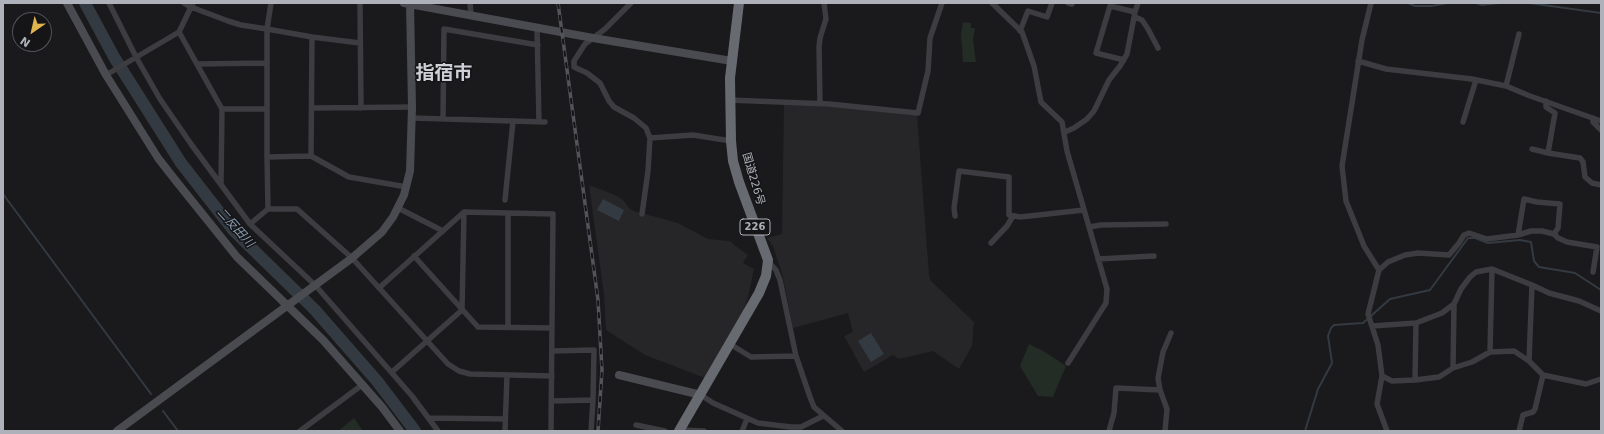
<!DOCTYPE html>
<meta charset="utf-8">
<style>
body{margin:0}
#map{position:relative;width:1604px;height:434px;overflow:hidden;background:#1a1a1c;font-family:"DejaVu Sans",sans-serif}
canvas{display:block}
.frame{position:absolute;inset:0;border:4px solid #aeb1ba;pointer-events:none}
.north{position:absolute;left:12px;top:12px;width:40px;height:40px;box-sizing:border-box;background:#151517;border:1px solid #525358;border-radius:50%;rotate:214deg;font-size:11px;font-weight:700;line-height:16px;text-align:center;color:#aeb1ba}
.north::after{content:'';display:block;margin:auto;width:14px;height:18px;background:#e0b44e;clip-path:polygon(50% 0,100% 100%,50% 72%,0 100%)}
</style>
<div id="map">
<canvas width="1604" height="434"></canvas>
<div class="frame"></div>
<div class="north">N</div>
</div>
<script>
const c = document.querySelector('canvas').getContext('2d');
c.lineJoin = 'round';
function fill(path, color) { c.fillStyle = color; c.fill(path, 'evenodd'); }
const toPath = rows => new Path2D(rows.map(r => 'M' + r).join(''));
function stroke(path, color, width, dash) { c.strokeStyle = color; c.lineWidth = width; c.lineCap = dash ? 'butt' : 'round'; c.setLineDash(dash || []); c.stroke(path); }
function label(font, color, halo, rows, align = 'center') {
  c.font = font + ' "DejaVu Sans","Noto Sans JP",sans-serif'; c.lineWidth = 3; c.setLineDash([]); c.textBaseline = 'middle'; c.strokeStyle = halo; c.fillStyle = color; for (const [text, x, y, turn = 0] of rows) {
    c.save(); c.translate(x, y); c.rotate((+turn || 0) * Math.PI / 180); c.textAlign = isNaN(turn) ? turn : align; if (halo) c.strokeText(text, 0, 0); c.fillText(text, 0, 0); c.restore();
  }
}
const built = toPath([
 [784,104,829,105,917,115,929,275,931,281,974,322,972,346,959,369,933,351,899,359,893,355,864,372,844,336,853,332,848,313,793,328,783,277,773,246,767,238,782,234],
 [589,185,615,195,623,200,630,209,634,211,678,223,708,239,730,241,734,245,748,255,743,263,754,269,748,297,743,312,705,378,645,355,606,330,604,295]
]);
const green = toPath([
 [963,22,971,23,971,28,975,28,973,40,976,62,963,62,961,34],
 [1029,344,1045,352,1066,366,1053,397,1038,396,1020,366],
 [354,418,363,431,338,431]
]);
const water = toPath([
 [603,199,624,210,619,221,597,210],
 [871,333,884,354,871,362,858,341]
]);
const stream = toPath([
 [1408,3,1415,6,1432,6,1447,3],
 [1476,3,1482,5,1499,3],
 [1529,3,1601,13],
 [3,194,151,394],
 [163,411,178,431],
 [1305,431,1318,389,1332,363,1328,336,1331,328,1334,325,1363,323,1390,299,1430,290,1468,238,1475,238,1488,243,1520,240,1531,242,1534,261,1539,267,1575,273,1601,290]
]);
const river = toPath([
 [85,3,114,57,181,163,234,231,315,310,377,381,415,431]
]);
const street = toPath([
 [109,3,136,57,160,99,191,144,250,224,315,285,412,396,438,431],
 [184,3,191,7,228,21,241,25,267,29,267,157],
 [271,3,267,29,312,37,360,43],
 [360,3,361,108],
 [470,3,471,15],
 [631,3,605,29,585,44,574,61,574,67,587,73,600,83,609,101,614,107,634,118,646,128,650,138,648,171,642,214],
 [992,3,1022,32,1034,66,1041,102,1062,122,1067,151,1107,289,1106,303,1068,363],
 [1068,3,1072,4],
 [1371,3,1362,40,1342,166,1346,201,1364,246,1379,270],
 [1135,17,1142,20,1148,29,1158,48],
 [537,28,539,122],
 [1020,31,1028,11,1047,17,1052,3],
 [179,32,222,109,221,184],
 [312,37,311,156,349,177,407,187],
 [1124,60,1096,53,1110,6,1135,12],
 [1358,61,1386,69,1472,79,1506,86,1530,96,1601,121],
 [197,64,267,63],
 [106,75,179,32,193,3],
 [1506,86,1519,34],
 [729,100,829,104,918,113,928,71,930,38,942,3],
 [1546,101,1546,107,1555,113,1548,153,1580,158,1583,162,1585,177,1592,183,1601,185],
 [820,104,819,47,820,38,826,19,824,3],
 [312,108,412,107],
 [222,109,267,109],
 [412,118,545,122],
 [1593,118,1593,122,1601,130],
 [443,119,444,29,538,45],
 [1463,122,1476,80],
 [1065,132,1074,128,1087,119,1094,111,1109,80,1120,66,1127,54,1135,12,1138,3],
 [650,138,693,135,731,141],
 [1532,149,1548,153],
 [505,200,513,121],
 [398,208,443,231],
 [268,209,267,157,311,156],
 [955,216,954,208,959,171,1009,177,1009,215,1020,217,1084,210],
 [250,224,268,209,297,209,352,258,448,364,459,371,470,374,552,376],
 [1089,227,1101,225,1166,224],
 [1554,234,1558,238,1567,242,1597,247,1593,272],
 [991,243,1007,226,1013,216],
 [414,256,478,327,552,328],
 [1098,259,1154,256],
 [768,261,776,270,780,280,796,356,810,397,814,407,842,431],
 [1532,285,1549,293,1579,301,1601,311],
 [379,288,464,212,553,214,551,431],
 [1372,326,1416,323,1442,313,1454,304,1461,289,1470,277,1476,272,1492,269,1532,285,1529,361],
 [508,327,508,213],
 [730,344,751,357,796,356],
 [552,351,594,350,593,400,591,431],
 [1490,352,1492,269],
 [1453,368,1454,304],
 [392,372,462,310,464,212],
 [1382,376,1392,381,1415,380,1439,377,1453,368,1472,362,1490,352,1514,351,1529,361,1543,375,1586,384,1601,379],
 [1415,380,1416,323],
 [701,395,713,403,758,423,791,427,801,427,823,416],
 [551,401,593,400],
 [429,418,505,419],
 [636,425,665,431],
 [680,430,704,431],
 [300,431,362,385],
 [505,431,507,375],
 [742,431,747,419],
 [1109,431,1114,413,1116,388,1160,390],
 [1165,431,1167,409,1160,390,1158,378,1163,352,1171,333],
 [1387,431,1377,404,1382,376,1378,345,1368,314,1379,270,1388,262,1405,255,1418,253,1449,255,1459,243,1464,235,1469,233,1487,239,1518,235,1531,231,1542,231,1554,234,1558,228,1560,204,1537,202,1524,199,1518,235],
 [1519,431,1523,415,1533,412,1535,409,1543,375]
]);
const secondary = toPath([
 [67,3,106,75,158,158,176,181,237,257,323,340,382,407,400,431],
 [404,3,593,38,732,61],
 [619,375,701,395],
 [117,431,352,258,382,232,393,217,404,195,410,171,412,107,410,3]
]);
const highway = toPath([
 [679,431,759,293,766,276,768,260,739,182,733,161,731,141,730,78,739,3]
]);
const rail = toPath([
 [558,3,598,300,602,370,598,431]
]);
const shields = [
 [755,227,30]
];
const shieldNames = [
 ["226",755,227]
];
const streetNames = [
 ["国道226号",753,179,74]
];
const waterNames = [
 ["二反田川",235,228,48]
];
const townNames = [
 ["指宿市",444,74]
];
fill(built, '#262629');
fill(green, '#242c26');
fill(water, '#333a41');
stroke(stream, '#333a41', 2);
stroke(river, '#333a41', 12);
stroke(street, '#3c3c41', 5.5);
stroke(secondary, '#4a4b50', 8);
stroke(highway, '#686a71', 10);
stroke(rail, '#535459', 3.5);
stroke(rail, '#151517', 2, [6]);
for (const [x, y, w] of shields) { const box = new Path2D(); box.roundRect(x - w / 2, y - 8, w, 16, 3); c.fillStyle = '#151517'; c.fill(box); stroke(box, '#aeb1ba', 1); }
label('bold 10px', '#aeb1ba', null, shieldNames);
label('11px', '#aeb1ba', '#151517', streetNames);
label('italic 12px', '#899db1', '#151517', waterNames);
label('bold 19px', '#cfd0d7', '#151517', townNames);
</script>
